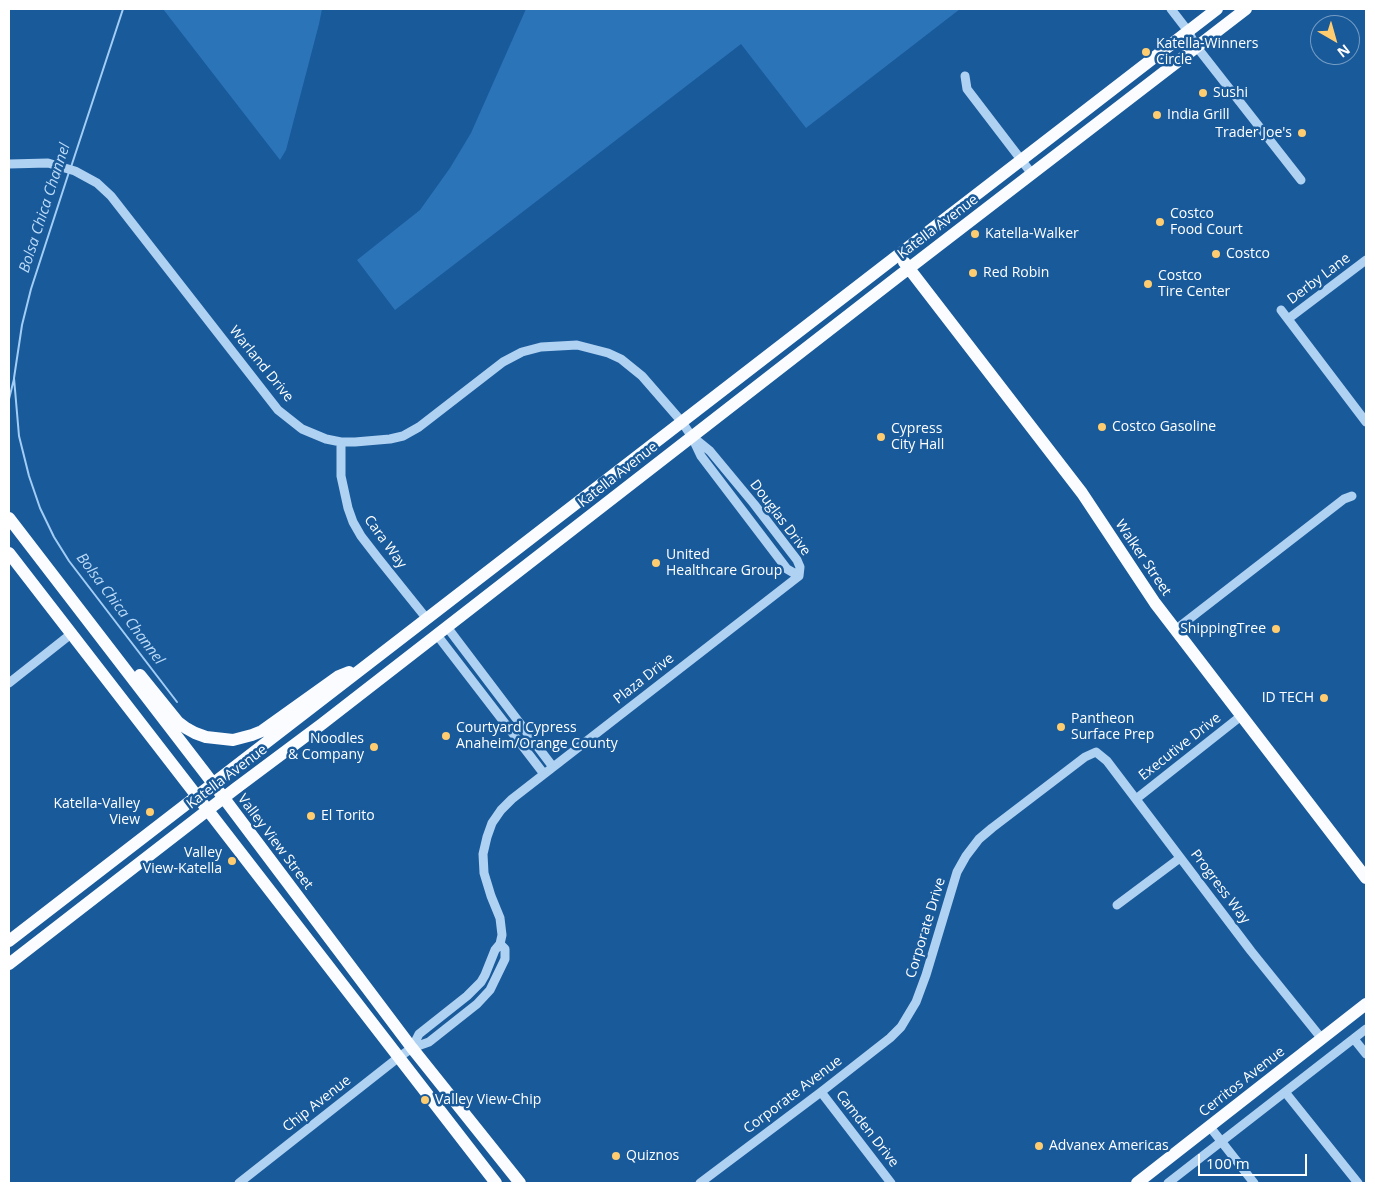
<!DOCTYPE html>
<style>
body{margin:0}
#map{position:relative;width:1375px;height:1192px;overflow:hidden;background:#195a9b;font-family:"Open Sans",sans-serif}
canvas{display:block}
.frame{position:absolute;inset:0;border:10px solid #fff;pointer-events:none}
.north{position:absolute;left:1310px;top:15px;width:50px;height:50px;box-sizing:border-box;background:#195a9b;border:1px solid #759cc3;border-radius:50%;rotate:142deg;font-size:14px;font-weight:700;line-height:20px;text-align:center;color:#fff}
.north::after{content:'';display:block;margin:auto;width:18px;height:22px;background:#ffcd70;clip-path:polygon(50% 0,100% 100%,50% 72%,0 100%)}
.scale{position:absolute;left:1198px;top:1154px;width:109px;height:22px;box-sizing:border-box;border:2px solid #fff;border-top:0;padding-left:6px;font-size:15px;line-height:18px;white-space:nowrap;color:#fff;-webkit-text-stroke:4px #195a9b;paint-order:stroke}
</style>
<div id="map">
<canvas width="1375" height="1192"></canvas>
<div class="frame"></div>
<div class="north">N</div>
<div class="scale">100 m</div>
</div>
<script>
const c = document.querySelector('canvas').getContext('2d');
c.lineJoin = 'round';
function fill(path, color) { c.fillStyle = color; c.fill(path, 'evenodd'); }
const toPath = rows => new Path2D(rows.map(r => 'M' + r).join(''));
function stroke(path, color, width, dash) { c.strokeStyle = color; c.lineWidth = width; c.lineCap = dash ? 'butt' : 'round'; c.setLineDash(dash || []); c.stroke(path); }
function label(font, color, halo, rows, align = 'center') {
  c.font = font + ' "Open Sans",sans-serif'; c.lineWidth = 5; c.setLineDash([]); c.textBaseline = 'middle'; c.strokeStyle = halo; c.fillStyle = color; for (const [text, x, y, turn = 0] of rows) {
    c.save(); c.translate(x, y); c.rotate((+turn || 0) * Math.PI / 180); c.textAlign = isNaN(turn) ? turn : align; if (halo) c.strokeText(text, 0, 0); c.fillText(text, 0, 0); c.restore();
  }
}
const green = toPath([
 [163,9,322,9,319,24,286,150,280,160],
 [526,9,960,9,806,128,741,44,395,310,357,260,420,210,450,168,471,133]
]);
const stream = toPath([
 [71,167,123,9],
 [69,172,31,289,22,325,14,378,19,436,29,476,40,508,54,537,69,561,177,702],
 [9,399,14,379]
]);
const minor = toPath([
 [1171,9,1188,31,1196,46,1301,180],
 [965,76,967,89,1032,174],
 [9,164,48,163,75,171,97,183,111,196,278,410,302,429,326,439,341,442,355,442,390,439,403,436,419,427,503,362,522,352,541,347,577,345,608,353,621,359,642,376,682,422,692,437,701,456,787,569,799,576],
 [1281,310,1366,422],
 [1288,319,1366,260],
 [694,438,710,451,754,504,797,560,800,567,799,576],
 [341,442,341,476,348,508,353,522,361,536,378,558,427,619],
 [447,627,553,767],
 [1175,630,1344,499,1352,496],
 [437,635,544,774],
 [9,683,71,634],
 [1136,799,1241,716],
 [1117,905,1180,858],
 [1354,1039,1366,1054],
 [412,1048,419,1034,467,996,481,982,485,975,495,950,500,944,502,935,500,918,491,896,484,873,483,854,487,837,492,823,501,810,512,799,799,576],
 [821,1092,891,1183],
 [1285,1092,1358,1183],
 [1210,1127,1254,1183],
 [239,1183,399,1057,412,1048,429,1042,477,1004,490,990,505,959,505,949,500,944],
 [700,1183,821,1092,890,1038,901,1027,916,1002,926,975,957,872,966,856,979,839,992,828,1085,757,1096,752,1107,761,1251,951,1322,1039],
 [1168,1183,1366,1029]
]);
const major = toPath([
 [904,262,1082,493,1155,603,1366,878],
 [9,518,205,773,412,1048,520,1183],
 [9,553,496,1183],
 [140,675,178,722,186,728,195,733,206,737,233,740,252,735,262,731,339,676,349,672],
 [9,941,1217,9],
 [9,964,235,789,322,724,895,279,1246,9],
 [1137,1183,1366,1004]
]);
const markers = [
 [1146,52,5,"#ffcd70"],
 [1203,93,5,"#ffcd70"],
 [1157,115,5,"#ffcd70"],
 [1302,133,5,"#ffcd70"],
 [1160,222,5,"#ffcd70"],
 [975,234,5,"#ffcd70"],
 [1216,254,5,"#ffcd70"],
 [973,273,5,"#ffcd70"],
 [1148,284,5,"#ffcd70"],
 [1102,427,5,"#ffcd70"],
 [881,437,5,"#ffcd70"],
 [656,563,5,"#ffcd70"],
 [1276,629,5,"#ffcd70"],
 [1324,698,5,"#ffcd70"],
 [1061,727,5,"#ffcd70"],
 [446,736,5,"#ffcd70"],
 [374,747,5,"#ffcd70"],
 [150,812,5,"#ffcd70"],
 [311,816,5,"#ffcd70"],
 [232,861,5,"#ffcd70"],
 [425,1100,5,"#ffcd70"],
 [1039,1146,5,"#ffcd70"],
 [616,1156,5,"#ffcd70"]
];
const poiNames = [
 ["Katella-Winners",1156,44],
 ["Circle",1156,60],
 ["Sushi",1213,93],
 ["India Grill",1167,115],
 ["Trader Joe's",1292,133,"right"],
 ["Costco",1170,214],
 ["Food Court",1170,230],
 ["Katella-Walker",985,234],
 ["Costco",1226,254],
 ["Red Robin",983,273],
 ["Costco",1158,276],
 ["Tire Center",1158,292],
 ["Costco Gasoline",1112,427],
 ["Cypress",891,429],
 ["City Hall",891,445],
 ["United",666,555],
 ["Healthcare Group",666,571],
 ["ShippingTree",1266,629,"right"],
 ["ID TECH",1314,698,"right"],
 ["Pantheon",1071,719],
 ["Surface Prep",1071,735],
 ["Courtyard Cypress",456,728],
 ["Anaheim/Orange County",456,744],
 ["Noodles",364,739,"right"],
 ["& Company",364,755,"right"],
 ["Katella-Valley",140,804,"right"],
 ["View",140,820,"right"],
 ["El Torito",321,816],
 ["Valley",222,853,"right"],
 ["View-Katella",222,869,"right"],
 ["Valley View-Chip",435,1100],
 ["Advanex Americas",1049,1146],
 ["Quiznos",626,1156]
];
const streetNames = [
 ["Katella Avenue",938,227,-37],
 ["Derby Lane",1319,279,-37],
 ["Warland Drive",261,364,51],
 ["Katella Avenue",618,475,-38],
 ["Douglas Drive",780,518,53],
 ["Cara Way",385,542,54],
 ["Walker Street",1143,558,56],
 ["Plaza Drive",644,679,-38],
 ["Executive Drive",1180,747,-38],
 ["Katella Avenue",227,777,-37],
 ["Valley View Street",275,842,53],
 ["Progress Way",1220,887,53],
 ["Corporate Drive",926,928,-73],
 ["Cerritos Avenue",1242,1082,-38],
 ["Corporate Avenue",793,1095,-37],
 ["Chip Avenue",317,1104,-38],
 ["Camden Drive",867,1129,52]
];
const waterNames = [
 ["Bolsa Chica Channel",45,208,-72],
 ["Bolsa Chica Channel",120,609,53]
];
fill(green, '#2c74b8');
stroke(stream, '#a2cdf4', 2);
stroke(minor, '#afd1f2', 9);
stroke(major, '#fafcff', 12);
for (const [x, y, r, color] of markers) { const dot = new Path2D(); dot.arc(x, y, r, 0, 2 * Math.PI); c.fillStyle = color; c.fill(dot); stroke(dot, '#195a9b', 2); }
label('14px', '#fff', '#195a9b', poiNames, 'left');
label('14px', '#fff', '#195a9b', streetNames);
label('italic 15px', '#bcdbf8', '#195a9b', waterNames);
</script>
